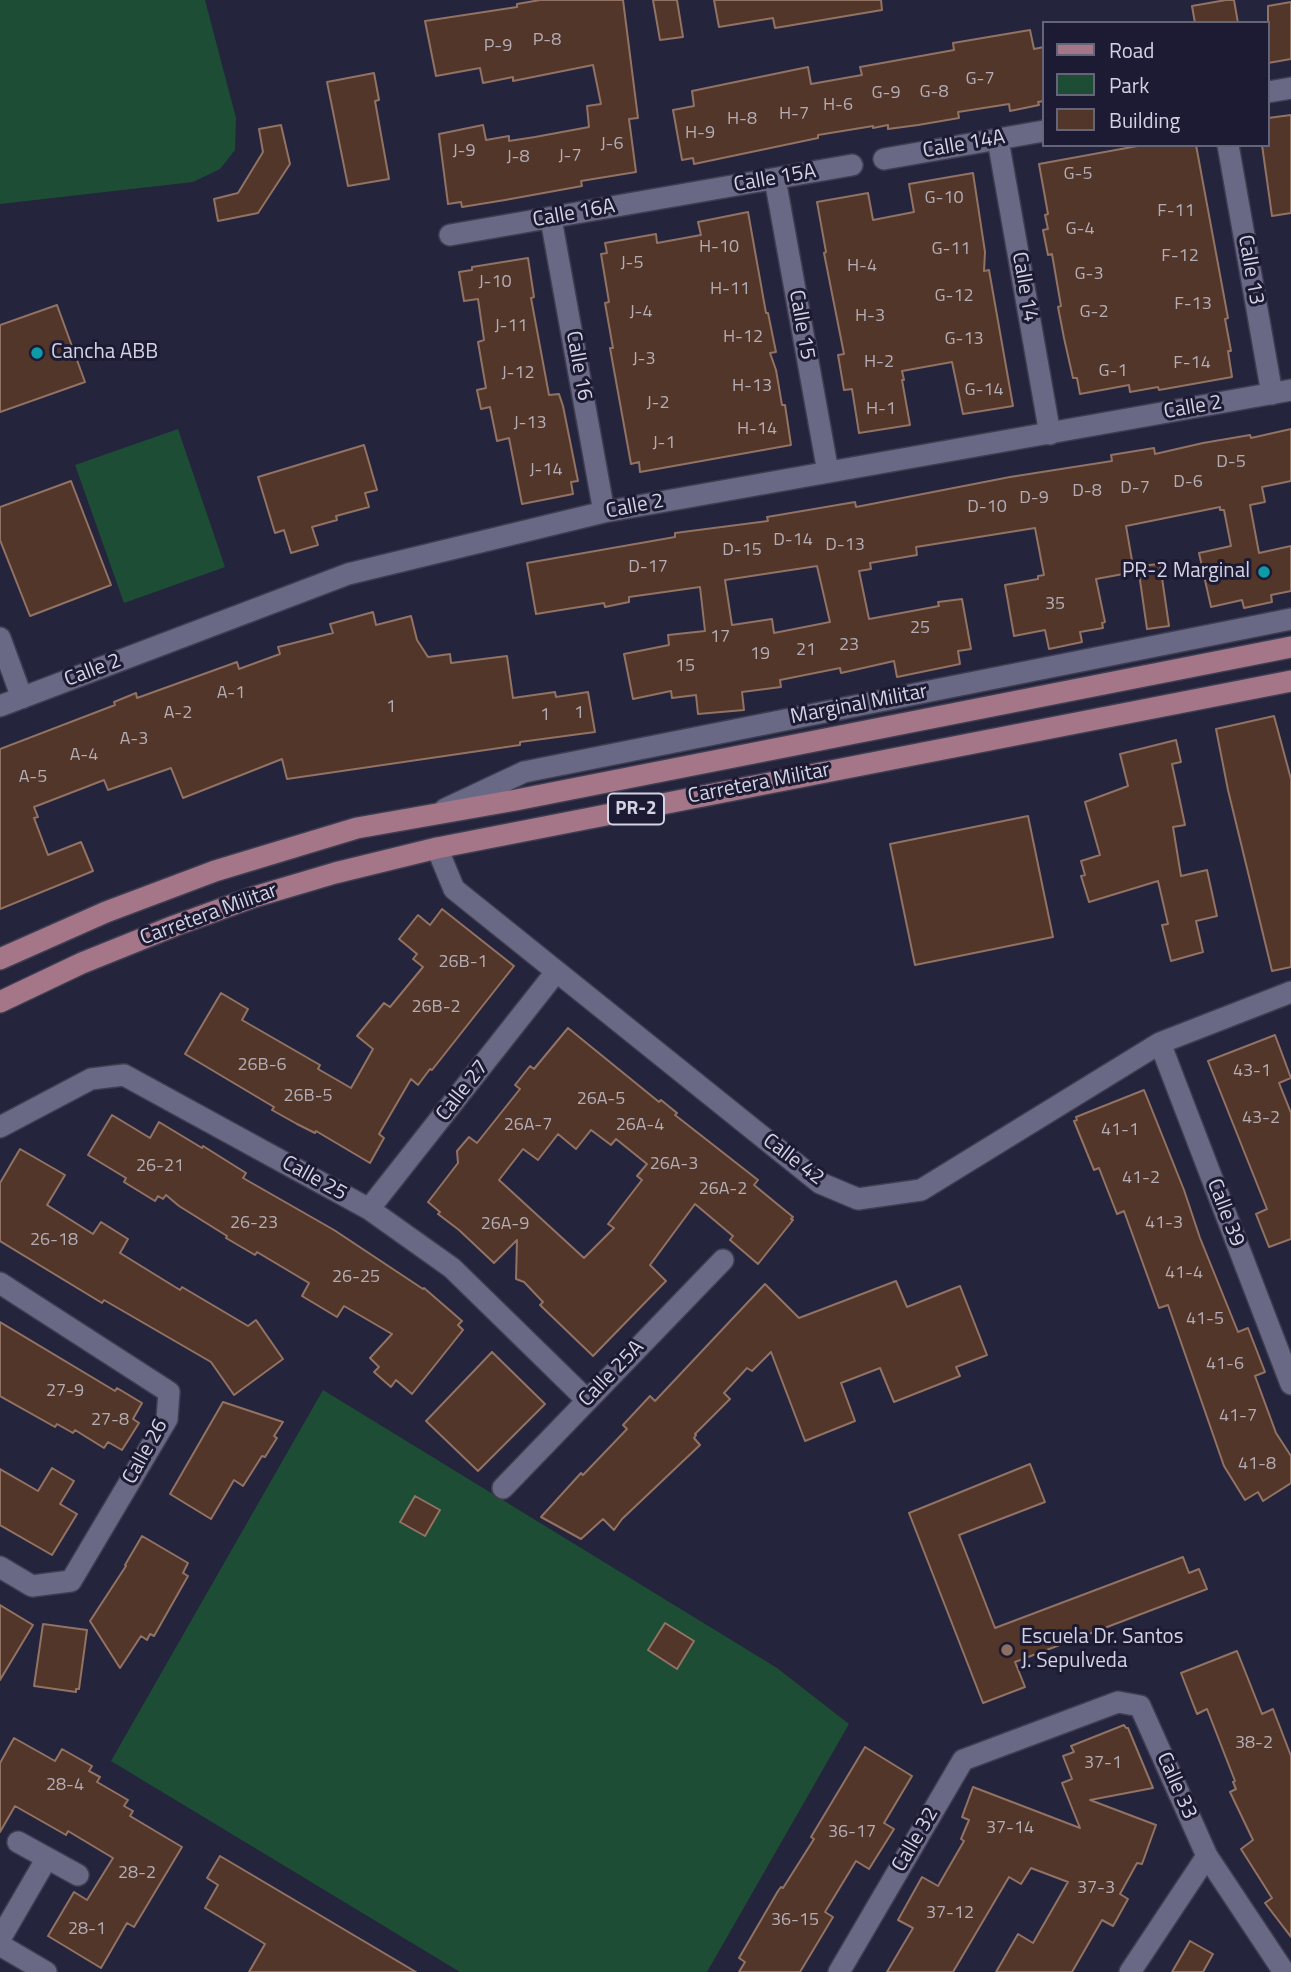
<!DOCTYPE html>
<style>
body{margin:0}
#map{position:relative;width:1291px;height:1972px;overflow:hidden;background:#25243d;font-family:"Titillium Web",sans-serif}
canvas{display:block}
.legend{position:absolute;left:1042px;top:21px;width:228px;height:126px;box-sizing:border-box;background:#1c1b33;border:2px solid #65657a;margin:0;padding:9px 12px;list-style:none;font-size:21px;color:#d3d3e4}
.legend li{display:flex;align-items:center;gap:14px;height:35px}
.legend b{width:35px;border:2px solid #65657a}
</style>
<div id="map">
<canvas width="1291" height="1972"></canvas>
<ul class="legend">
<li><b style="height:9px;background:#a47688"></b>Road</li>
<li><b style="height:19px;background:#1d4d34"></b>Park</li>
<li><b style="height:19px;background:#523629"></b>Building</li>
</ul>
</div>
<script>
const c = document.querySelector('canvas').getContext('2d');
c.lineJoin = 'round';
function fill(path, color) { c.fillStyle = color; c.fill(path, 'evenodd'); }
const toPath = rows => new Path2D(rows.map(r => 'M' + r).join(''));
function stroke(path, color, width, dash) { c.strokeStyle = color; c.lineWidth = width; c.lineCap = dash ? 'butt' : 'round'; c.setLineDash(dash || []); c.stroke(path); }
function label(font, color, halo, rows, align = 'center') {
  c.font = font + ' "Titillium Web",sans-serif'; c.lineWidth = 6; c.setLineDash([]); c.textBaseline = 'middle'; c.strokeStyle = halo; c.fillStyle = color; for (const [text, x, y, turn = 0] of rows) {
    c.save(); c.translate(x, y); c.rotate((+turn || 0) * Math.PI / 180); c.textAlign = isNaN(turn) ? turn : align; if (halo) c.strokeText(text, 0, 0); c.fillText(text, 0, 0); c.restore();
  }
}
const green = toPath([
 [0,0,205,0,236,118,235,150,220,169,193,182,0,204],
 [178,429,225,567,124,603,75,465],
 [323,1390,777,1668,849,1724,707,1972,460,1972,111,1761]
]);
const building = toPath([
 [540,0,623,0,638,118,629,119,636,172,581,181,582,186,505,200,462,207,461,202,448,204,439,134,483,125,486,140,509,136,509,141,535,137,589,127,587,106,601,104,593,65,513,81,513,77,483,83,480,68,436,76,425,21,517,7,517,4,540,0],
 [653,0,677,0,683,37,660,40,653,0],
 [714,0,881,0,882,10,775,28,773,18,719,27,714,0],
 [1226,0,1234,0,1238,23,1195,23,1192,6,1226,0],
 [1291,2,1291,59,1268,63,1268,6,1291,2],
 [1030,30,1034,49,1044,47,1044,101,1038,102,1039,105,1010,111,1009,104,958,112,959,118,918,125,888,129,888,125,873,128,873,126,818,135,818,138,694,164,693,158,682,160,673,110,694,106,692,91,808,67,811,84,862,75,860,67,954,50,953,43,1030,30],
 [374,73,379,100,375,101,389,179,348,186,327,82,374,73],
 [1291,115,1291,213,1272,216,1262,145,1268,145,1268,118,1291,115],
 [281,125,290,164,258,213,218,221,214,199,238,193,263,152,259,129,281,125],
 [1143,145,1196,145,1228,318,1225,319,1231,351,1228,351,1232,377,1159,390,1158,387,1130,392,1129,385,1080,394,1077,378,1073,378,1064,338,1058,307,1061,306,1052,254,1048,255,1043,230,1048,229,1045,215,1048,214,1039,164,1143,145],
 [973,173,985,252,984,271,989,270,1013,406,963,414,952,362,902,371,904,380,902,380,910,425,859,433,852,389,844,390,838,355,844,354,824,253,826,252,817,202,868,193,873,220,914,212,909,184,973,173],
 [748,212,766,313,768,313,776,352,770,353,776,370,782,405,785,405,791,445,640,472,639,462,631,464,610,348,613,348,605,303,609,302,601,254,607,253,605,243,656,234,657,243,701,235,698,222,748,212],
 [528,258,534,297,531,298,549,395,559,394,563,406,578,481,571,482,573,494,522,504,509,438,497,441,490,407,481,409,477,390,486,388,478,342,484,340,478,299,464,301,459,272,472,270,472,267,528,258],
 [57,305,85,382,0,412,0,325,57,305],
 [1291,429,1291,481,1262,487,1265,502,1250,505,1259,553,1291,546,1291,591,1271,595,1272,602,1244,608,1242,600,1211,607,1199,553,1231,546,1224,510,1220,510,1220,507,1126,526,1134,572,1096,579,1105,622,1102,623,1103,628,1080,632,1082,642,1049,649,1045,630,1014,636,1005,585,1038,579,1038,576,1044,575,1035,528,916,547,917,555,870,563,871,569,859,571,869,619,939,606,938,602,962,599,971,649,958,651,960,664,897,677,894,661,841,673,840,668,780,680,781,687,742,692,744,710,698,714,696,695,672,698,671,691,633,699,624,654,669,645,668,635,705,631,700,587,629,597,629,602,605,607,604,603,536,614,527,563,675,537,675,533,768,521,767,517,855,502,856,507,1010,477,1112,461,1111,455,1154,448,1155,454,1203,443,1250,435,1251,438,1291,429],
 [817,566,830,622,774,633,772,619,732,625,725,580,817,566],
 [364,445,377,490,365,493,369,507,336,516,337,520,312,527,318,545,291,553,284,530,275,533,258,477,364,445],
 [71,481,111,585,30,616,0,540,0,507,71,481],
 [1160,564,1169,626,1147,629,1138,566,1160,564],
 [373,612,376,625,411,616,417,640,428,657,450,654,451,663,507,656,513,698,555,692,556,697,588,692,595,732,520,742,520,745,287,779,282,759,183,798,171,768,108,790,104,780,34,807,38,817,34,818,48,855,81,842,93,871,0,909,0,749,115,705,114,702,136,693,137,698,237,662,239,669,280,654,278,647,333,633,330,624,373,612],
 [1274,716,1291,779,1291,967,1272,971,1228,790,1216,729,1274,716],
 [1176,740,1181,762,1172,764,1185,825,1173,827,1181,876,1207,870,1217,916,1196,921,1203,952,1171,961,1162,925,1168,924,1158,881,1089,902,1081,876,1085,875,1081,861,1100,855,1085,802,1128,786,1120,754,1176,740],
 [1028,816,1053,937,915,965,890,844,1028,816],
 [442,909,514,966,432,1070,430,1069,418,1085,411,1079,379,1134,384,1138,370,1163,316,1131,315,1133,297,1124,272,1110,274,1107,185,1054,221,993,248,1009,242,1020,320,1065,318,1069,351,1088,373,1049,357,1036,384,1003,390,1007,423,967,413,959,417,954,399,939,418,915,430,925,442,909],
 [568,1028,659,1102,661,1100,677,1113,675,1115,758,1180,754,1185,793,1217,791,1219,793,1220,758,1264,730,1240,733,1236,695,1204,650,1265,666,1281,593,1356,540,1305,543,1302,524,1282,516,1279,517,1240,494,1263,459,1230,438,1214,440,1212,428,1202,458,1163,457,1151,469,1137,477,1143,520,1089,515,1085,530,1066,534,1069,568,1028],
 [591,1130,611,1145,616,1139,647,1164,637,1176,642,1180,608,1224,614,1228,584,1258,499,1180,523,1149,538,1160,558,1134,576,1149,591,1130],
 [1275,1035,1291,1078,1279,1083,1291,1113,1291,1239,1269,1247,1256,1214,1267,1209,1208,1061,1275,1035],
 [1144,1090,1184,1190,1200,1238,1238,1332,1248,1328,1265,1372,1255,1376,1276,1433,1291,1456,1291,1483,1263,1501,1258,1492,1245,1500,1224,1466,1168,1305,1159,1308,1124,1211,1117,1214,1099,1168,1094,1170,1074,1121,1077,1120,1076,1117,1144,1090],
 [112,1115,150,1138,159,1122,202,1148,203,1146,246,1173,243,1178,334,1230,423,1289,424,1288,462,1321,458,1325,463,1330,412,1394,396,1380,391,1387,374,1372,379,1367,370,1358,392,1334,344,1306,337,1317,302,1296,309,1283,257,1252,255,1255,226,1238,227,1236,179,1206,166,1195,163,1199,158,1196,155,1201,124,1182,126,1178,88,1155,112,1115],
 [20,1149,65,1175,47,1205,93,1234,101,1222,128,1239,120,1253,180,1290,182,1287,248,1326,256,1320,283,1359,234,1395,211,1362,104,1300,102,1303,0,1241,0,1183,20,1149],
 [896,1281,907,1307,960,1286,987,1355,956,1367,960,1376,894,1402,880,1368,841,1383,855,1421,805,1441,771,1352,752,1371,747,1368,724,1393,730,1399,695,1434,696,1435,694,1438,700,1445,622,1519,614,1530,603,1519,581,1539,541,1517,581,1473,583,1475,627,1429,623,1425,650,1396,655,1401,765,1284,799,1318,896,1281],
 [0,1322,115,1391,117,1388,142,1403,133,1419,139,1423,122,1450,108,1442,104,1448,75,1430,73,1433,57,1424,55,1427,0,1396,0,1322],
 [492,1352,545,1404,478,1471,426,1421,492,1352],
 [223,1402,283,1422,274,1436,277,1438,265,1457,262,1456,243,1486,234,1480,211,1519,170,1494,223,1402],
 [1030,1464,1045,1502,959,1535,995,1628,1183,1557,1189,1573,1199,1569,1207,1589,1015,1662,1025,1687,983,1703,909,1513,1030,1464],
 [52,1468,74,1481,60,1504,77,1514,52,1555,0,1525,0,1469,38,1491,52,1468],
 [415,1496,440,1510,425,1536,400,1522,415,1496],
 [142,1536,188,1563,183,1573,188,1576,154,1636,150,1634,147,1640,141,1636,120,1668,90,1621,126,1566,125,1565,142,1536],
 [0,1605,33,1625,0,1680,0,1605],
 [665,1623,694,1641,677,1669,648,1650,665,1623],
 [43,1624,87,1630,79,1689,76,1689,76,1692,34,1686,43,1624],
 [1237,1651,1262,1714,1273,1709,1291,1756,1291,1937,1265,1903,1272,1898,1241,1849,1253,1840,1230,1792,1236,1789,1233,1782,1235,1781,1207,1709,1197,1714,1181,1673,1237,1651],
 [1124,1725,1126,1728,1128,1728,1153,1788,1090,1800,1156,1825,1142,1864,1137,1863,1120,1894,1128,1899,1113,1926,1102,1920,1072,1972,996,1972,1018,1934,1033,1943,1068,1882,1031,1868,1021,1884,1009,1877,953,1972,887,1972,913,1928,898,1920,922,1877,938,1886,964,1841,961,1839,969,1820,962,1817,973,1787,1080,1828,1062,1783,1072,1779,1063,1756,1074,1752,1071,1746,1124,1725],
 [14,1738,55,1761,62,1749,92,1766,89,1771,100,1777,97,1782,128,1800,124,1806,133,1811,130,1816,182,1847,134,1927,127,1923,101,1968,48,1936,74,1892,87,1900,113,1858,68,1831,66,1835,15,1806,0,1832,0,1763,14,1738],
 [865,1747,912,1776,884,1823,894,1829,869,1869,856,1861,825,1912,833,1917,800,1972,739,1972,745,1962,739,1958,778,1891,781,1887,783,1888,814,1839,811,1837,865,1747],
 [220,1856,416,1972,249,1972,265,1944,205,1908,218,1885,207,1878,220,1856],
 [1190,1941,1213,1954,1203,1972,1172,1972,1190,1941]
]);
const minor = toPath([
 [1268,92,1291,88],
 [998,140,1050,434],
 [1228,145,1272,394],
 [884,159,1044,131],
 [775,179,828,472],
 [551,219,604,512],
 [450,235,852,165],
 [0,638,22,698],
 [0,706,348,574,604,512,1291,390],
 [445,809,524,772,1291,619],
 [437,848,454,889,820,1183,858,1199,921,1190,1160,1043,1291,992],
 [1160,1043,1291,1384],
 [0,1127,91,1079,124,1075,369,1209,452,1268,587,1400],
 [369,1209,556,972],
 [0,1283,169,1392,167,1419,71,1581,32,1586,0,1567],
 [503,1488,723,1260],
 [18,1842,78,1875],
 [0,1939,47,1858],
 [0,1945,46,1972],
 [839,1972,963,1760,1118,1702,1140,1706,1207,1856,1284,1972],
 [1130,1972,1207,1856]
]);
const major = toPath([
 [0,959,106,912,215,871,357,828,516,800,1291,647],
 [0,1002,82,963,174,926,254,897,335,873,437,848,1291,681]
]);
const markers = [
 [37,353,7,"#0f9aa8"],
 [1264,572,7,"#0f9aa8"],
 [1007,1650,7,"#8d6e63"]
];
const numberNames = [
 ["P-8",547,41],
 ["P-9",498,47],
 ["G-7",980,80],
 ["G-8",934,93],
 ["G-9",886,94],
 ["H-6",838,106],
 ["H-7",794,115],
 ["H-8",742,120],
 ["H-9",700,134],
 ["J-6",612,145],
 ["J-9",464,152],
 ["J-7",570,157],
 ["J-8",518,158],
 ["G-5",1078,175],
 ["G-10",944,199],
 ["F-11",1176,212],
 ["G-4",1080,230],
 ["H-10",719,248],
 ["G-11",951,250],
 ["F-12",1180,257],
 ["J-5",632,264],
 ["H-4",862,267],
 ["G-3",1089,275],
 ["J-10",495,283],
 ["H-11",730,290],
 ["G-12",954,297],
 ["F-13",1193,305],
 ["J-4",641,313],
 ["G-2",1094,313],
 ["H-3",870,317],
 ["J-11",511,327],
 ["H-12",743,338],
 ["G-13",964,340],
 ["J-3",644,360],
 ["H-2",879,363],
 ["F-14",1192,364],
 ["G-1",1113,372],
 ["J-12",518,374],
 ["H-13",752,387],
 ["G-14",984,391],
 ["J-2",658,404],
 ["H-1",881,410],
 ["J-13",530,424],
 ["H-14",757,430],
 ["J-1",664,444],
 ["D-5",1231,463],
 ["J-14",546,471],
 ["D-6",1188,483],
 ["D-7",1135,489],
 ["D-8",1087,492],
 ["D-9",1034,499],
 ["D-10",987,508],
 ["D-14",793,541],
 ["D-13",845,546],
 ["D-15",742,551],
 ["D-17",648,568],
 ["35",1055,605],
 ["25",920,629],
 ["17",720,638],
 ["23",849,646],
 ["21",806,651],
 ["19",760,655],
 ["15",685,667],
 ["A-1",231,694],
 ["1",391,708],
 ["A-2",178,714],
 ["1",579,714],
 ["1",545,716],
 ["A-3",134,740],
 ["A-4",84,756],
 ["A-5",33,778],
 ["26B-1",463,963],
 ["26B-2",436,1008],
 ["26B-6",262,1066],
 ["43-1",1252,1072],
 ["26B-5",308,1097],
 ["26A-5",601,1100],
 ["43-2",1261,1119],
 ["26A-7",528,1126],
 ["26A-4",640,1126],
 ["41-1",1120,1131],
 ["26A-3",674,1165],
 ["26-21",160,1167],
 ["41-2",1141,1179],
 ["26A-2",723,1190],
 ["26-23",254,1224],
 ["41-3",1164,1224],
 ["26A-9",505,1225],
 ["26-18",54,1241],
 ["41-4",1184,1274],
 ["26-25",356,1278],
 ["41-5",1205,1320],
 ["41-6",1225,1365],
 ["27-9",65,1392],
 ["41-7",1238,1417],
 ["27-8",110,1421],
 ["41-8",1257,1465],
 ["38-2",1254,1744],
 ["37-1",1103,1764],
 ["28-4",65,1786],
 ["37-14",1010,1829],
 ["36-17",852,1833],
 ["28-2",137,1874],
 ["37-3",1096,1889],
 ["37-12",950,1914],
 ["36-15",795,1921],
 ["28-1",87,1930]
];
const shields = [
 [636,809,56]
];
const shieldNames = [
 ["PR-2",636,809]
];
const streetNames = [
 ["Calle 14A",964,145,-10],
 ["Calle 15A",775,179,-10],
 ["Calle 16A",574,214,-10],
 ["Calle 13",1250,270,80],
 ["Calle 14",1024,287,80],
 ["Calle 15",801,325,80],
 ["Calle 16",578,366,80],
 ["Calle 2",1193,408,-10],
 ["Calle 2",635,507,-11],
 ["Calle 2",93,671,-21],
 ["Marginal Militar",859,705,-11],
 ["Carretera Militar",759,784,-11],
 ["Carretera Militar",209,915,-20],
 ["Calle 27",463,1091,-52],
 ["Calle 42",793,1160,37],
 ["Calle 25",314,1179,29],
 ["Calle 39",1225,1213,69],
 ["Calle 25A",612,1374,-46],
 ["Calle 26",146,1452,-61],
 ["Calle 33",1176,1786,66],
 ["Calle 32",916,1840,-60]
];
const poiNames = [
 ["Cancha ABB",51,353],
 ["PR-2 Marginal",1250,572,"right"],
 ["Escuela Dr. Santos",1021,1638],
 ["J. Sepulveda",1021,1662]
];
fill(green, '#1d4d34');
fill(building, '#523629');
stroke(building, '#927263', 2);
stroke(minor, '#3e3d51', 24);
stroke(major, '#3e3d51', 24);
stroke(minor, '#696986', 21);
stroke(major, '#a47688', 21);
for (const [x, y, r, color] of markers) { const dot = new Path2D(); dot.arc(x, y, r, 0, 2 * Math.PI); c.fillStyle = color; c.fill(dot); stroke(dot, '#1c1b33', 2.5); }
label('18px', '#b3acb5', null, numberNames);
for (const [x, y, w] of shields) { const box = new Path2D(); box.roundRect(x - w / 2, y - 15.5, w, 31, 5); c.fillStyle = '#1c1b33'; c.fill(box); stroke(box, '#d3d3e4', 2); }
label('bold 19px', '#d3d3e4', null, shieldNames);
label('21px', '#d3d3e4', '#1c1b33', streetNames);
label('21px', '#d3d3e4', '#1c1b33', poiNames, 'left');
</script>
